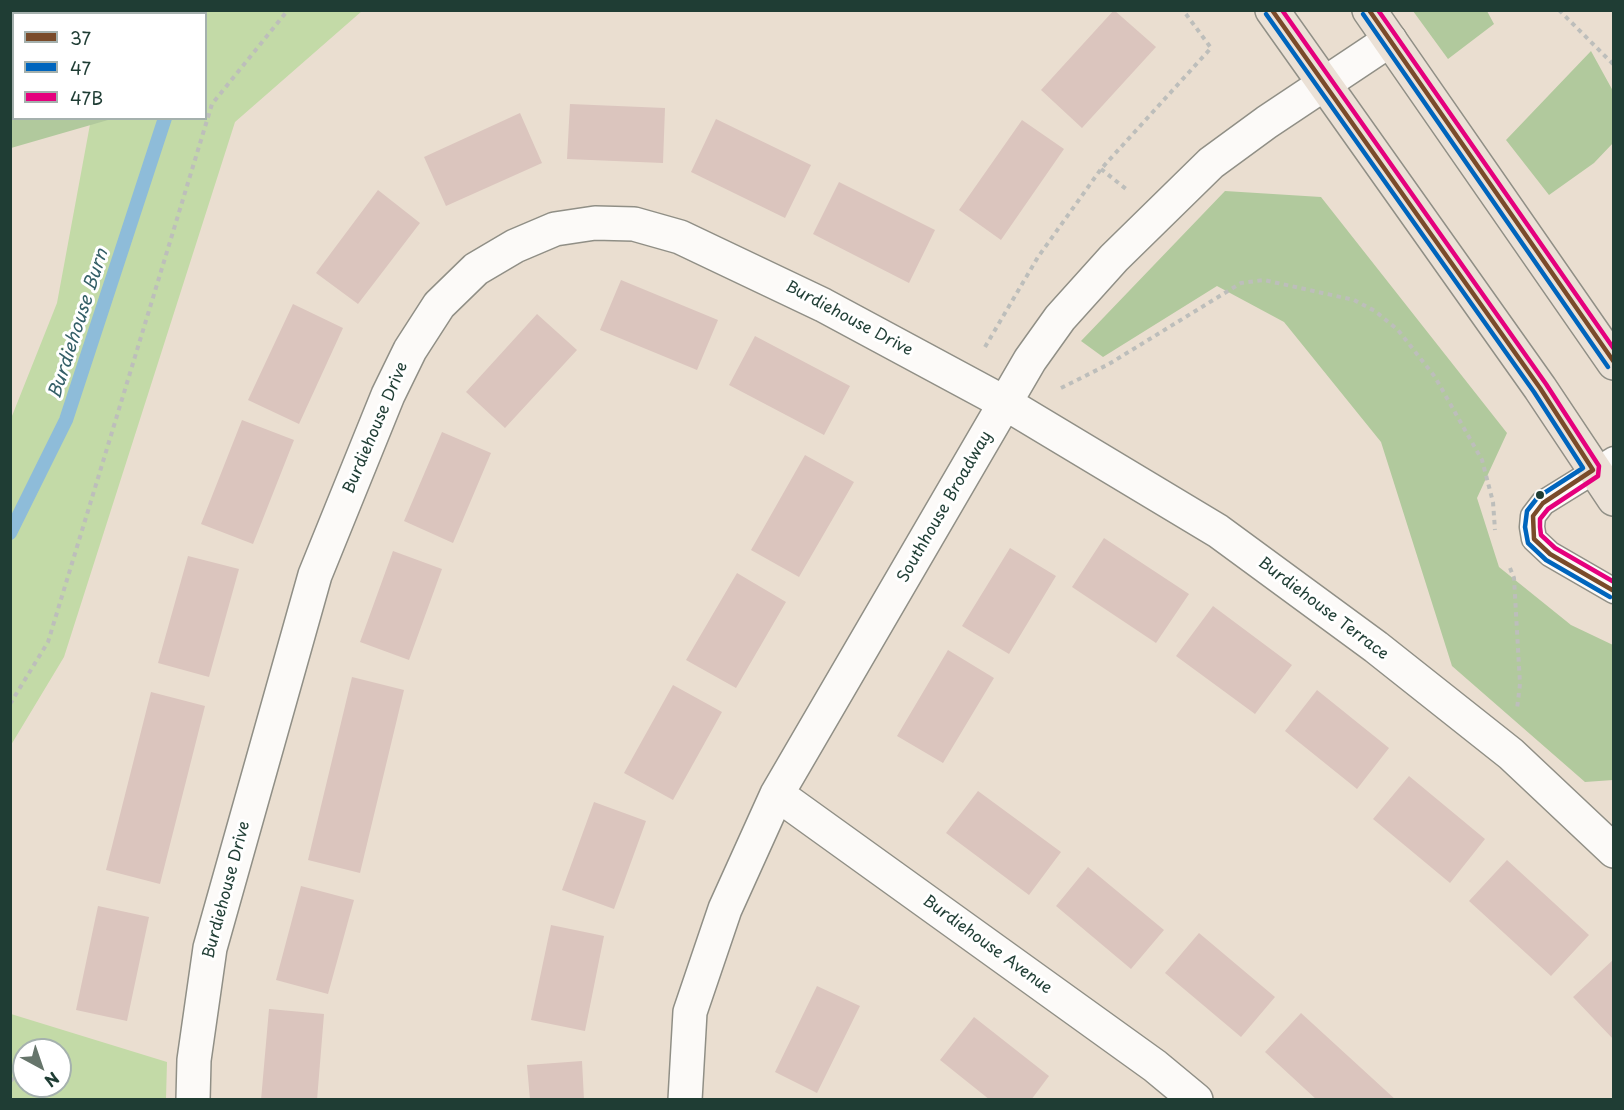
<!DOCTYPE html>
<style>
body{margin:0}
#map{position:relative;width:1624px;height:1110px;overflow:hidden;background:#eaded0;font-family:"Playpen Sans",sans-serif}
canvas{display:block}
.frame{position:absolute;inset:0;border:12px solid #1f3d34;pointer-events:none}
.legend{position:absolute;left:12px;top:12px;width:195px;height:108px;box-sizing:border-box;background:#fff;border:2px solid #a5b1ae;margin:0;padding:8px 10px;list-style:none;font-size:18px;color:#1f3d34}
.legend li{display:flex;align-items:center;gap:12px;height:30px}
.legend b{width:30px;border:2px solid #a5b1ae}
.north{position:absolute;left:12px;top:1038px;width:60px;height:60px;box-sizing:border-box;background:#fff;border:2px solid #a5b1ae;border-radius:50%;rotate:140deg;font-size:16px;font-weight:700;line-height:24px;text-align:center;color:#1f3d34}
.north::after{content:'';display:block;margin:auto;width:21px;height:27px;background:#66756b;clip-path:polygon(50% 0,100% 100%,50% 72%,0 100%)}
</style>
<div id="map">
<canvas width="1624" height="1110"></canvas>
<div class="frame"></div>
<ul class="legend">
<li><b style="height:8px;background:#7a4b2a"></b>37</li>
<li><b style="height:8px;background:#0065bd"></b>47</li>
<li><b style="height:8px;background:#e5007d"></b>47B</li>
</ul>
<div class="north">N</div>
</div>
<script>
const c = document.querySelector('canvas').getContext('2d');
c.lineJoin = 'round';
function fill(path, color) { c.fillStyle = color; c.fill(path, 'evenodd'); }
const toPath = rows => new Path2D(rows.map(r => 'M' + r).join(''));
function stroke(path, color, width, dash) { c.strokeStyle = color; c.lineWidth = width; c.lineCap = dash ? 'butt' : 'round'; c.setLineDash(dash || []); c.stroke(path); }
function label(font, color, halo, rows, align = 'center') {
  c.font = font + ' "Playpen Sans",sans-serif'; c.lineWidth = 6; c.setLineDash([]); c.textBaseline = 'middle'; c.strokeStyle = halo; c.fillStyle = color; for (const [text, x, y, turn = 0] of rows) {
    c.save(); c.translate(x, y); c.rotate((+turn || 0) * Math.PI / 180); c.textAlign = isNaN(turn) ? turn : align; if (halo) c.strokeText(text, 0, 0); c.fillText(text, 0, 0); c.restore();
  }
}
const green = toPath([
 [112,11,362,11,235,122,64,657,11,745,10,421,57,303,91,119,206,118,206,14,111,13],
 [11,1014,167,1062,166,1099,11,1099],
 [24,1050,60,1050,60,1086,24,1086]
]);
const forest = toPath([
 [1413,11,1487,11,1494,24,1448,59],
 [13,37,14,118,108,120,11,148,10,39],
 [1591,51,1613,91,1613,143,1594,163,1549,195,1506,140],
 [1225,191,1321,197,1507,433,1477,498,1499,567,1571,625,1613,645,1613,780,1585,782,1452,666,1381,442,1284,322,1217,286,1103,357,1081,341]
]);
const stream = toPath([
 [192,10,193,14],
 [10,533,66,420,165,118]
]);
const building = toPath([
 [1114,10,1156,47,1082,128,1041,90],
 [570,104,665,108,663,163,567,159],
 [520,113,542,163,446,206,424,157],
 [716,119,811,165,785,218,691,172],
 [1022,120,1064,149,1001,240,959,210],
 [839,182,935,230,909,283,813,234],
 [378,190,420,223,358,304,316,273],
 [621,280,718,320,697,370,600,330],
 [293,304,343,328,299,424,248,400],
 [537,314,577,350,505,428,466,392],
 [755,336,850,386,824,435,729,385],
 [242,420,294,440,253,544,201,524],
 [442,432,491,453,453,543,404,521],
 [805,455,854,482,799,577,751,550],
 [1104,538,1189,594,1156,643,1072,587],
 [1010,548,1056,576,1009,654,962,626],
 [393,551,442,569,409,660,360,642],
 [188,556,239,569,209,677,158,663],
 [737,573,786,602,736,688,686,660],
 [1213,606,1292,665,1255,714,1176,656],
 [948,650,994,678,943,763,897,736],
 [352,677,404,690,360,873,308,860],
 [673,685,722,712,673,800,624,773],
 [1317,690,1389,748,1357,789,1285,731],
 [151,692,205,706,160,884,106,870],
 [1409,776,1485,839,1450,883,1373,819],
 [978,791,1061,852,1029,895,946,833],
 [594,802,646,821,614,909,562,890],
 [1507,860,1589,935,1551,976,1469,901],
 [1088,867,1164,930,1131,969,1056,906],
 [301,886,354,900,328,994,276,980],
 [98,906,149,917,127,1021,76,1010],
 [551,925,604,936,585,1031,531,1020],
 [1199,933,1275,997,1241,1037,1165,973],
 [1614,959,1614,1040,1573,997],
 [817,986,860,1006,817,1093,775,1072],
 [269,1009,324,1014,317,1100,261,1100],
 [1301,1013,1396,1100,1317,1100,1265,1052],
 [974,1017,1049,1076,1031,1100,990,1100,940,1060],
 [582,1061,584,1100,530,1100,527,1065]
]);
const path = toPath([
 [1559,10,1614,65],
 [1101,169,1126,189],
 [985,347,1038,257,1101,169,1211,48,1183,10],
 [1061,388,1109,364,1241,283,1264,280,1354,300,1375,311,1398,330,1435,377,1482,460,1493,502,1495,530],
 [1510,568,1514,578,1520,684,1517,709],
 [10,704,48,642,212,104,288,10],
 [10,1078,47,1100]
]);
const lane = toPath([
 [1614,459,1543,503,1533,516,1532,527,1534,539,1550,554,1614,591]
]);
const street = toPath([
 [777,794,1155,1066,1196,1100],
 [193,1100,194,1060,210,948,315,575,388,395,410,350,439,305,476,269,515,246,555,229,595,223,634,224,680,237,823,305,1005,403,1218,531,1376,647,1511,754,1614,851],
 [685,1100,690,1012,725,909,777,794,1030,360,1060,318,1114,258,1211,163,1267,122,1390,40]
]);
const primary = toPath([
 [1272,10,1540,388,1614,499],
 [1369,10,1614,363]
]);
const bus1 = toPath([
 [1272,10,1540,388,1593,470],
 [1369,10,1614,362],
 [1593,470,1543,503,1533,516,1534,539,1550,554,1614,591]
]);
const bus2 = toPath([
 [1266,14,1534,392,1583,468,1538,497,1527,511,1525,527,1528,543,1546,560,1610,597],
 [1363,14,1608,367]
]);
const bus3 = toPath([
 [1282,10,1546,384,1599,466,1598,476,1548,509,1540,519,1540,527,1541,535,1555,548,1614,582],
 [1378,10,1614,349]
]);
const markers = [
 [1540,495,5,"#1f3d34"]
];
const streetNames = [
 ["Burdiehouse Drive",849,319,28],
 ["Burdiehouse Drive",376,428,-67],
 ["Southhouse Broadway",945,507,-60],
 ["Burdiehouse Terrace",1323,609,37],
 ["Burdiehouse Drive",227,890,-75],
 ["Burdiehouse Avenue",987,945,36]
];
const waterNames = [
 ["Burdiehouse Burn",79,324,-72]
];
fill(green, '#c3daa7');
fill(forest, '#b1c99d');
stroke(stream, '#8ebcd9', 14);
fill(building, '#dbc5be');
stroke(lane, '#908f86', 27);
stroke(street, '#908f86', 36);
stroke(primary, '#908f86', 36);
stroke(path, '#bdbebb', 4, [4.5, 4.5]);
stroke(lane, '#fcfaf8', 24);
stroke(street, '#fcfaf8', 33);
stroke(primary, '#ebe1d6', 33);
stroke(bus1, '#7a4b2a', 4.5);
stroke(bus2, '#0065bd', 4.5);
stroke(bus3, '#e5007d', 4.5);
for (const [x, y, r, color] of markers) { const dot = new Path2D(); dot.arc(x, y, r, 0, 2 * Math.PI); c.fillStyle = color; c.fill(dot); stroke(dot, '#fff', 2); }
label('16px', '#1f3d34', '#fff', streetNames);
label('italic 18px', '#345f67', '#fff', waterNames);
</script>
